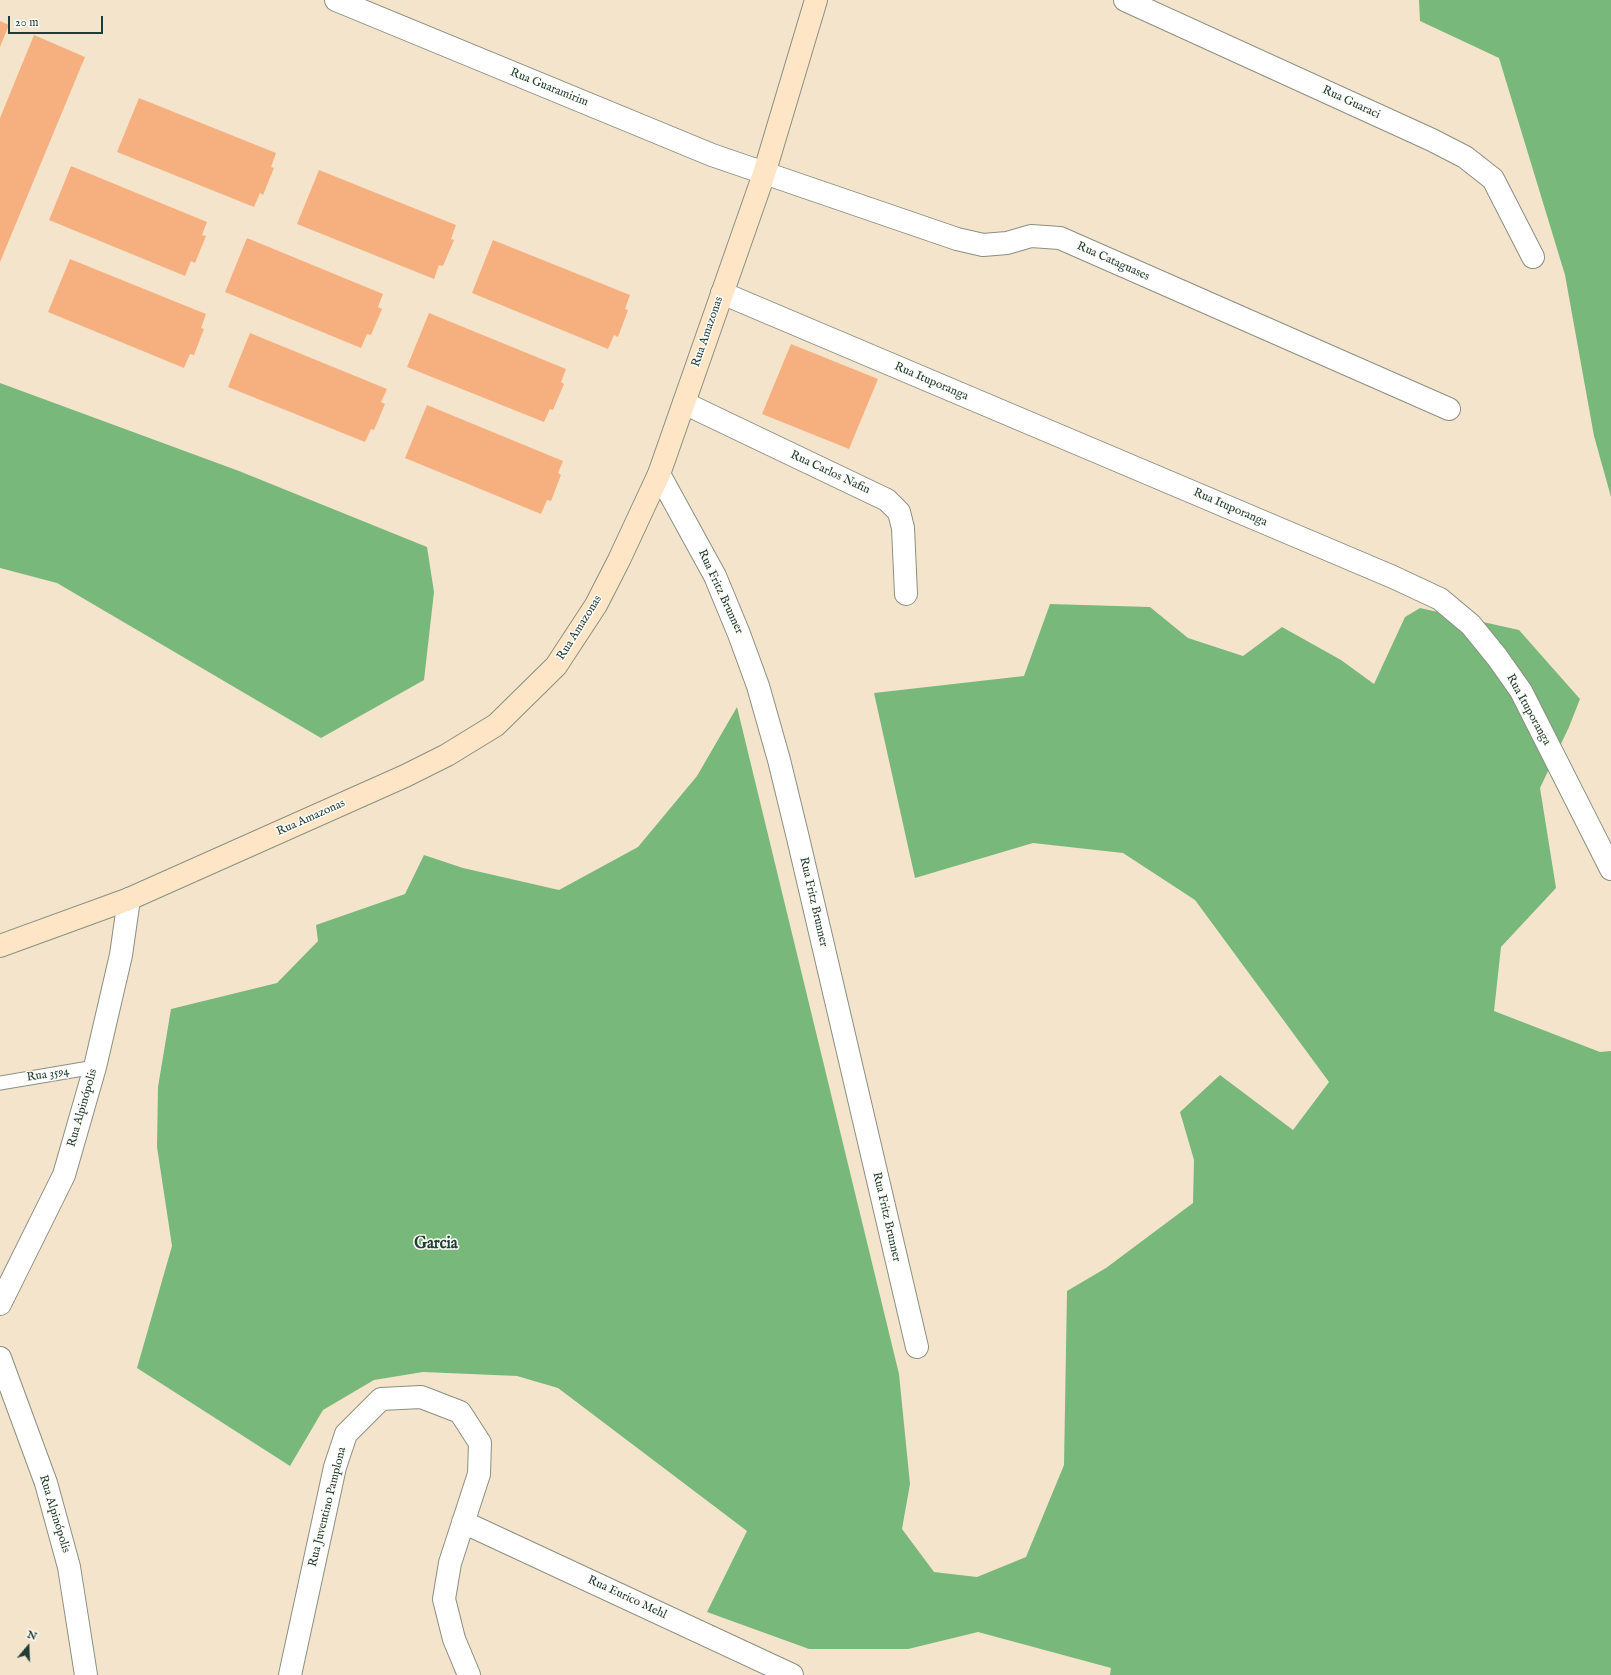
<!DOCTYPE html>
<meta charset="utf-8">
<style>
body{margin:0}
#map{position:relative;width:1611px;height:1675px;overflow:hidden;background:#f5e4cc;font-family:"IM FELL English",serif}
canvas{display:block}
.north{position:absolute;left:8px;top:1627px;width:40px;height:40px;-webkit-text-stroke:3px #fdfcf7;paint-order:stroke;rotate:19deg;font-size:11px;font-weight:700;line-height:16px;text-align:center;color:#1f3d34}
.north::after{content:'';display:block;margin:auto;width:14px;height:18px;background:#1f3d34;clip-path:polygon(50% 0,100% 100%,50% 72%,0 100%)}
.scale{position:absolute;left:8px;top:16px;width:95px;height:18px;box-sizing:border-box;border:2px solid #1f3d34;border-top:0;padding-left:5px;font-size:12px;line-height:14px;white-space:nowrap;color:#1f3d34;-webkit-text-stroke:3px #fdfcf7;paint-order:stroke}
</style>
<div id="map">
<canvas width="1611" height="1675"></canvas>
<div class="north">N</div>
<div class="scale">20 m</div>
</div>
<script>
const c = document.querySelector('canvas').getContext('2d');
c.lineJoin = 'round';
function fill(path, color) { c.fillStyle = color; c.fill(path, 'evenodd'); }
const toPath = rows => new Path2D(rows.map(r => 'M' + r).join(''));
function stroke(path, color, width, dash) { c.strokeStyle = color; c.lineWidth = width; c.lineCap = dash ? 'butt' : 'round'; c.setLineDash(dash || []); c.stroke(path); }
function label(font, color, halo, rows, align = 'center') {
  c.font = font + ' "IM FELL English",serif'; c.lineWidth = 3; c.setLineDash([]); c.textBaseline = 'middle'; c.strokeStyle = halo; c.fillStyle = color; for (const [text, x, y, turn = 0] of rows) {
    c.save(); c.translate(x, y); c.rotate((+turn || 0) * Math.PI / 180); c.textAlign = isNaN(turn) ? turn : align; if (halo) c.strokeText(text, 0, 0); c.fillText(text, 0, 0); c.restore();
  }
}
const forest = toPath([
 [1419,0,1611,0,1611,497,1594,436,1565,275,1499,58,1420,21],
 [0,383,239,471,427,547,434,592,424,680,321,738,57,583,0,568],
 [1050,604,1150,607,1188,638,1243,656,1282,627,1341,660,1374,684,1405,617,1420,608,1519,630,1580,699,1569,727,1540,788,1556,888,1501,947,1494,1011,1600,1052,1611,1051,1611,1675,1110,1675,1111,1668,978,1632,908,1649,809,1649,707,1612,747,1531,558,1388,517,1376,423,1372,374,1380,323,1410,290,1466,137,1368,172,1246,157,1147,158,1087,171,1009,277,983,318,941,316,925,405,894,424,855,463,868,559,890,638,847,697,776,737,707,899,1374,910,1484,902,1529,934,1572,977,1577,1026,1557,1064,1465,1067,1291,1106,1268,1193,1203,1194,1160,1180,1112,1220,1075,1293,1130,1329,1082,1195,900,1123,853,1033,843,915,878,874,693,1024,676]
]);
const building = toPath([
 [0,21,9,25,0,47],
 [34,35,85,57,0,262,0,118],
 [139,98,276,153,271,167,274,168,263,195,260,193,254,207,117,152],
 [71,166,207,222,202,235,206,236,195,263,191,261,185,276,49,220],
 [319,170,456,225,451,239,454,240,443,266,439,265,434,279,297,224],
 [247,238,383,294,378,307,382,309,371,335,367,334,361,348,225,292],
 [493,240,630,295,625,309,628,310,618,337,614,335,608,349,472,293],
 [70,259,206,314,201,328,204,329,194,355,190,354,184,368,48,312],
 [429,313,566,369,561,382,564,384,553,410,550,409,544,422,407,367],
 [250,333,387,389,381,402,385,404,374,430,371,429,365,442,228,387],
 [791,344,878,379,849,449,762,414],
 [427,405,563,461,558,473,561,475,551,501,547,500,541,514,405,458]
]);
const service = toPath([
 [0,1083,95,1067]
]);
const minor = toPath([
 [336,0,712,155,957,239,983,245,1007,243,1031,236,1060,238,1449,409],
 [1125,0,1432,140,1465,157,1493,179,1533,257],
 [722,293,1393,577,1440,599,1471,625,1497,657,1521,691,1611,869],
 [684,403,887,500,899,512,903,528,906,594],
 [659,474,715,576,739,634,758,686,779,760,798,838,917,1347],
 [0,1304,64,1175,95,1067,121,955,129,899],
 [0,1358,46,1483,69,1567,86,1675],
 [463,1522,792,1675],
 [290,1675,335,1467,346,1434,381,1399,421,1397,460,1412,480,1443,479,1474,450,1563,444,1599,454,1639,469,1675]
]);
const secondary = toPath([
 [0,946,129,899,405,776,447,755,496,725,556,666,596,605,619,560,659,474,764,174,816,0]
]);
const streetNames = [
 ["Rua Guaramirim",549,88,22],
 ["Rua Guaraci",1351,103,25],
 ["Rua Cataguases",1113,262,24],
 ["Rua Amazonas",708,332,-71],
 ["Rua Ituporanga",931,382,23],
 ["Rua Carlos Nafin",830,473,25],
 ["Rua Ituporanga",1230,508,23],
 ["Rua Fritz Brunner",720,592,65],
 ["Rua Amazonas",580,628,-58],
 ["Rua Ituporanga",1528,710,61],
 ["Rua Amazonas",311,818,-24],
 ["Rua Fritz Brunner",813,902,77],
 ["Rua 3594",48,1075,-9],
 ["Rua Alpinópolis",83,1108,-74],
 ["Rua Fritz Brunner",886,1217,77],
 ["Rua Juventino Pamplona",328,1507,-76],
 ["Rua Alpinópolis",54,1514,73],
 ["Rua Eurico Mehl",627,1598,25]
];
const districtNames = [
 ["Garcia",436,1245]
];
fill(forest, '#78b97b');
fill(building, '#f6b07f');
stroke(service, '#8a9080', 15);
stroke(minor, '#8a9080', 24);
stroke(secondary, '#8a9080', 24);
stroke(service, '#fff', 13);
stroke(minor, '#fff', 22);
stroke(secondary, '#fde5c5', 22);
label('12px', '#1f3d34', '#fdfcf7', streetNames);
label('bold 16px', '#1f3d34', '#fdfcf7', districtNames);
</script>
